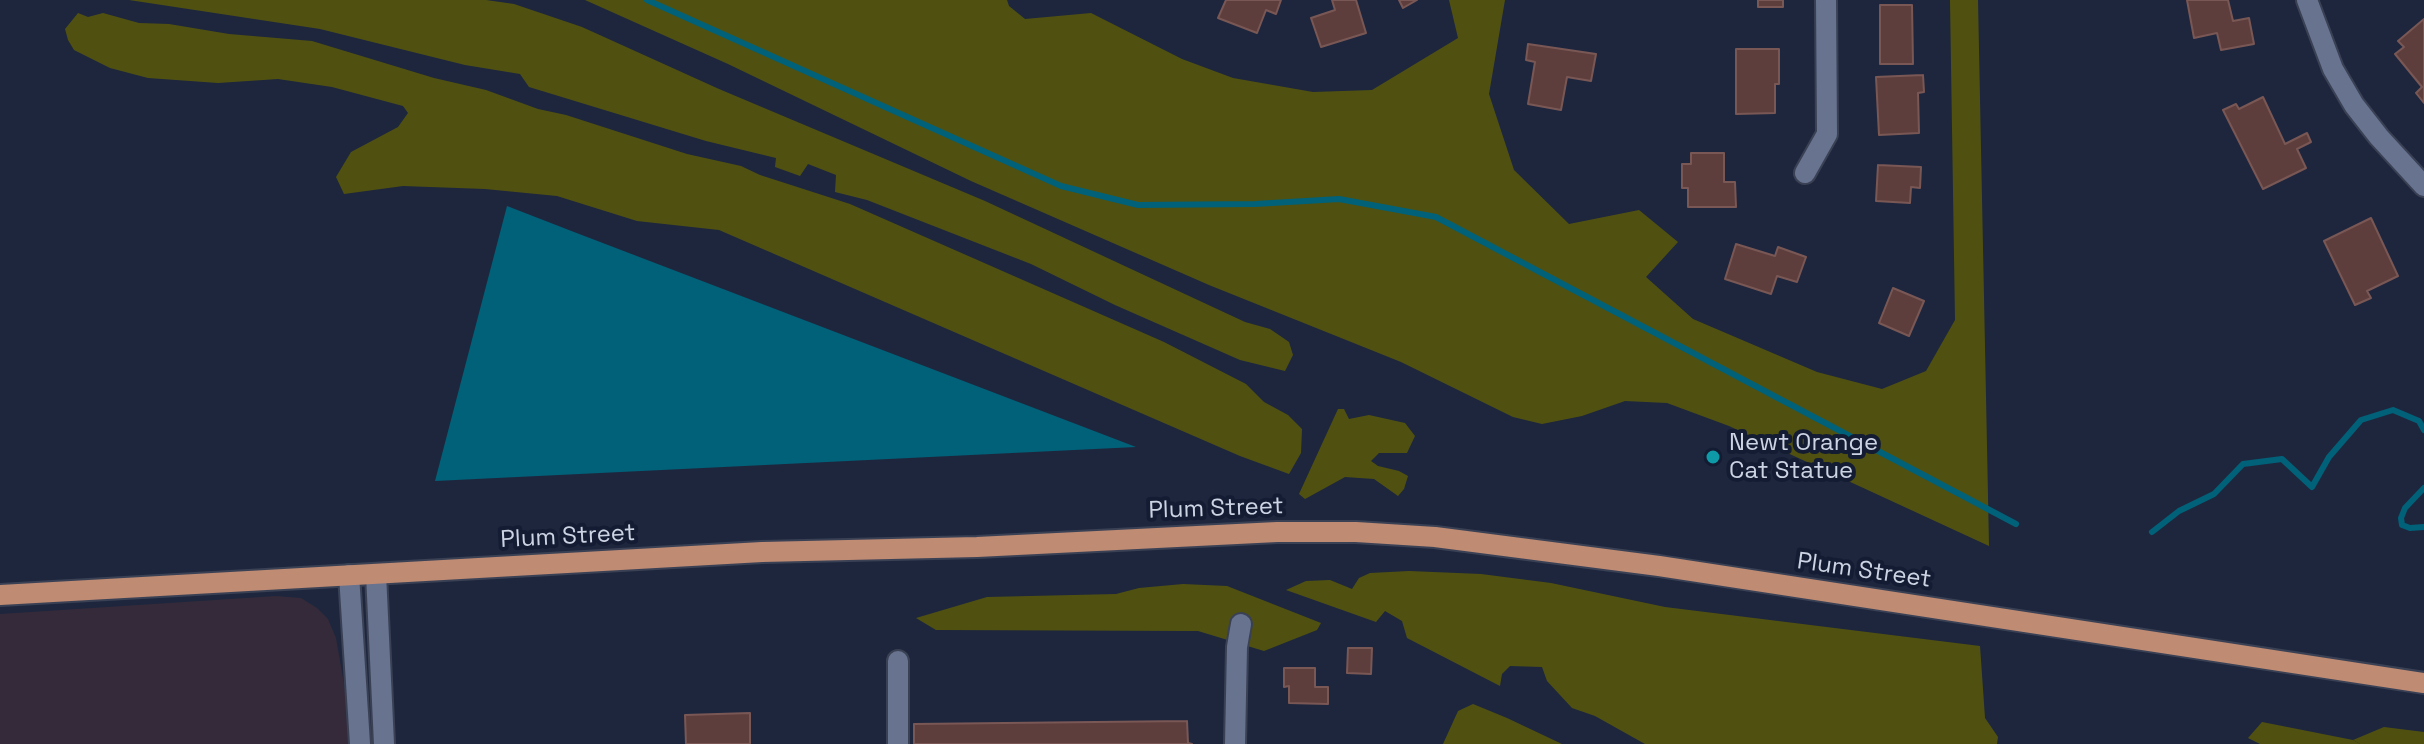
<!DOCTYPE html>
<style>
body{margin:0}
canvas{display:block;background:#1d263d}
</style>
<canvas width="2424" height="744"></canvas>
<script>
const c = document.querySelector('canvas').getContext('2d');
c.lineJoin = 'round';
function fill(path, color) { c.fillStyle = color; c.fill(path, 'evenodd'); }
const toPath = rows => new Path2D(rows.map(r => 'M' + r).join(''));
function stroke(path, color, width, dash) { c.strokeStyle = color; c.lineWidth = width; c.lineCap = dash ? 'butt' : 'round'; c.setLineDash(dash || []); c.stroke(path); }
function label(font, color, halo, rows, align = 'center') {
  c.font = font + ' "Space Grotesk",sans-serif'; c.lineWidth = 8; c.setLineDash([]); c.textBaseline = 'middle'; c.strokeStyle = halo; c.fillStyle = color; for (const [text, x, y, turn = 0] of rows) {
    c.save(); c.translate(x, y); c.rotate((+turn || 0) * Math.PI / 180); c.textAlign = isNaN(turn) ? turn : align; if (halo) c.strokeText(text, 0, 0); c.fillText(text, 0, 0); c.restore();
  }
}
const commercial = toPath([
 [276,596,301,598,317,608,328,619,336,638,347,701,351,744,0,744,0,614]
]);
const green = toPath([
 [2384,727,2424,732,2424,744,2360,744,2353,740]
]);
const forest = toPath([
 [129,0,486,0,514,4,582,27,719,89,985,201,1245,322,1270,329,1289,342,1293,355,1285,371,1240,360,1115,305,1031,264,867,200,835,192,836,175,808,164,800,176,775,167,776,158,706,141,529,87,520,74,465,65,320,29],
 [585,0,1007,0,1009,6,1025,19,1091,13,1182,59,1233,78,1313,92,1372,90,1458,38,1449,0,1505,0,1489,94,1514,170,1569,224,1639,210,1678,242,1646,277,1693,319,1817,372,1882,389,1926,371,1955,320,1950,0,1978,0,1989,546,1729,426,1667,403,1625,401,1582,416,1542,424,1513,417,1401,362,1209,285,971,181,728,64],
 [78,13,88,17,103,13,139,23,169,24,229,34,312,41,434,78,486,90,538,109,566,115,687,154,741,166,760,175,850,204,1164,342,1246,384,1264,402,1288,415,1302,429,1301,453,1289,474,1240,456,719,230,637,221,557,196,485,189,403,186,344,194,336,177,351,152,398,127,408,113,403,106,332,87,278,79,218,83,148,78,110,68,74,50,68,40,65,29],
 [1338,409,1344,409,1349,419,1369,415,1405,423,1415,436,1407,453,1379,453,1371,461,1378,466,1399,471,1408,476,1404,489,1398,496,1374,479,1345,477,1305,499,1299,494],
 [1409,571,1481,574,1551,583,1665,607,1980,646,1985,718,1998,737,1997,744,1645,744,1595,716,1572,708,1547,681,1542,667,1510,666,1502,674,1500,686,1407,638,1402,621,1385,611,1376,622,1286,590,1306,581,1330,580,1352,589,1359,578,1370,573],
 [1183,584,1227,586,1321,623,1317,630,1264,651,1198,631,936,630,916,618,987,597,1116,594,1139,588],
 [1473,704,1507,718,1562,744,1443,744,1458,711],
 [2262,722,2353,740,2360,744,2260,744,2248,738]
]);
const water = toPath([
 [507,206,574,232,1136,447,435,481]
]);
const stream = toPath([
 [647,0,1061,186,1138,205,1255,204,1339,199,1436,217,2016,524],
 [2424,488,2405,508,2401,518,2402,525,2410,528,2424,527],
 [2152,532,2179,511,2214,494,2243,464,2282,459,2312,487,2329,457,2361,420,2393,410,2419,421,2424,430]
]);
const building = toPath([
 [1226,0,1281,0,1276,14,1266,10,1257,33,1218,18,1226,0],
 [1332,0,1356,0,1366,33,1321,47,1311,18,1335,10,1332,0],
 [1399,0,1417,0,1403,8,1399,0],
 [1758,0,1783,0,1783,7,1758,7,1758,0],
 [2187,0,2228,0,2233,21,2249,18,2254,44,2221,50,2217,33,2194,38,2187,0],
 [1880,5,1912,5,1913,64,1880,64,1880,5],
 [2424,19,2424,103,2416,93,2422,87,2395,54,2404,47,2398,41,2424,19],
 [1528,44,1596,54,1591,81,1567,77,1561,110,1528,104,1535,62,1526,60,1528,44],
 [1736,49,1779,49,1779,84,1775,84,1775,113,1736,114,1736,49],
 [1923,75,1924,92,1918,93,1919,133,1879,135,1876,77,1923,75],
 [2263,97,2285,144,2307,133,2311,142,2297,149,2306,168,2263,189,2223,110,2236,104,2239,109,2263,97],
 [1691,153,1724,153,1724,182,1735,182,1736,207,1688,207,1688,188,1682,188,1682,164,1691,164,1691,153],
 [1878,165,1921,167,1920,188,1911,187,1910,203,1876,201,1878,165],
 [2371,218,2398,276,2367,291,2371,298,2355,305,2324,241,2371,218],
 [1736,244,1775,256,1778,247,1806,257,1797,282,1777,276,1771,294,1725,279,1736,244],
 [1893,288,1924,301,1909,336,1879,323,1893,288],
 [1348,648,1372,648,1371,674,1347,673,1348,648],
 [1284,668,1315,668,1315,687,1328,687,1328,704,1289,703,1289,686,1284,687,1284,668],
 [750,713,750,744,686,744,685,715,750,713],
 [1187,721,1188,743,1192,744,914,744,914,724,1187,721]
]);
const minor = toPath([
 [2307,0,2333,69,2354,105,2379,137,2424,186],
 [1805,173,1827,134,1826,0],
 [376,574,384,744],
 [349,575,360,744],
 [898,661,898,744],
 [1235,744,1237,647,1241,624]
]);
const major = toPath([
 [0,595,762,552,977,547,1277,532,1356,532,1435,537,1659,566,2424,683]
]);
const markers = [
 [1713,457,8,"#0f9aa8"]
];
const poiNames = [
 ["Newt Orange",1729,443],
 ["Cat Statue",1729,471]
];
const streetNames = [
 ["Plum Street",1216,509,-2],
 ["Plum Street",568,537,-3],
 ["Plum Street",1864,571,8]
];
fill(commercial, '#342a39');
fill(green, '#4f500f');
fill(forest, '#505110');
fill(water, '#016178');
stroke(stream, '#016178', 6);
fill(building, '#5e3e3c');
stroke(building, '#795755', 2);
stroke(minor, '#3a4155', 24);
stroke(major, '#3a4155', 24);
stroke(minor, '#67738f', 20);
stroke(major, '#bf8b73', 20);
for (const [x, y, r, color] of markers) { const dot = new Path2D(); dot.arc(x, y, r, 0, 2 * Math.PI); c.fillStyle = color; c.fill(dot); stroke(dot, '#131c33', 3); }
label('24px', '#ccd3e3', '#131c33', poiNames, 'left');
label('24px', '#ccd3e3', '#131c33', streetNames);
</script>
